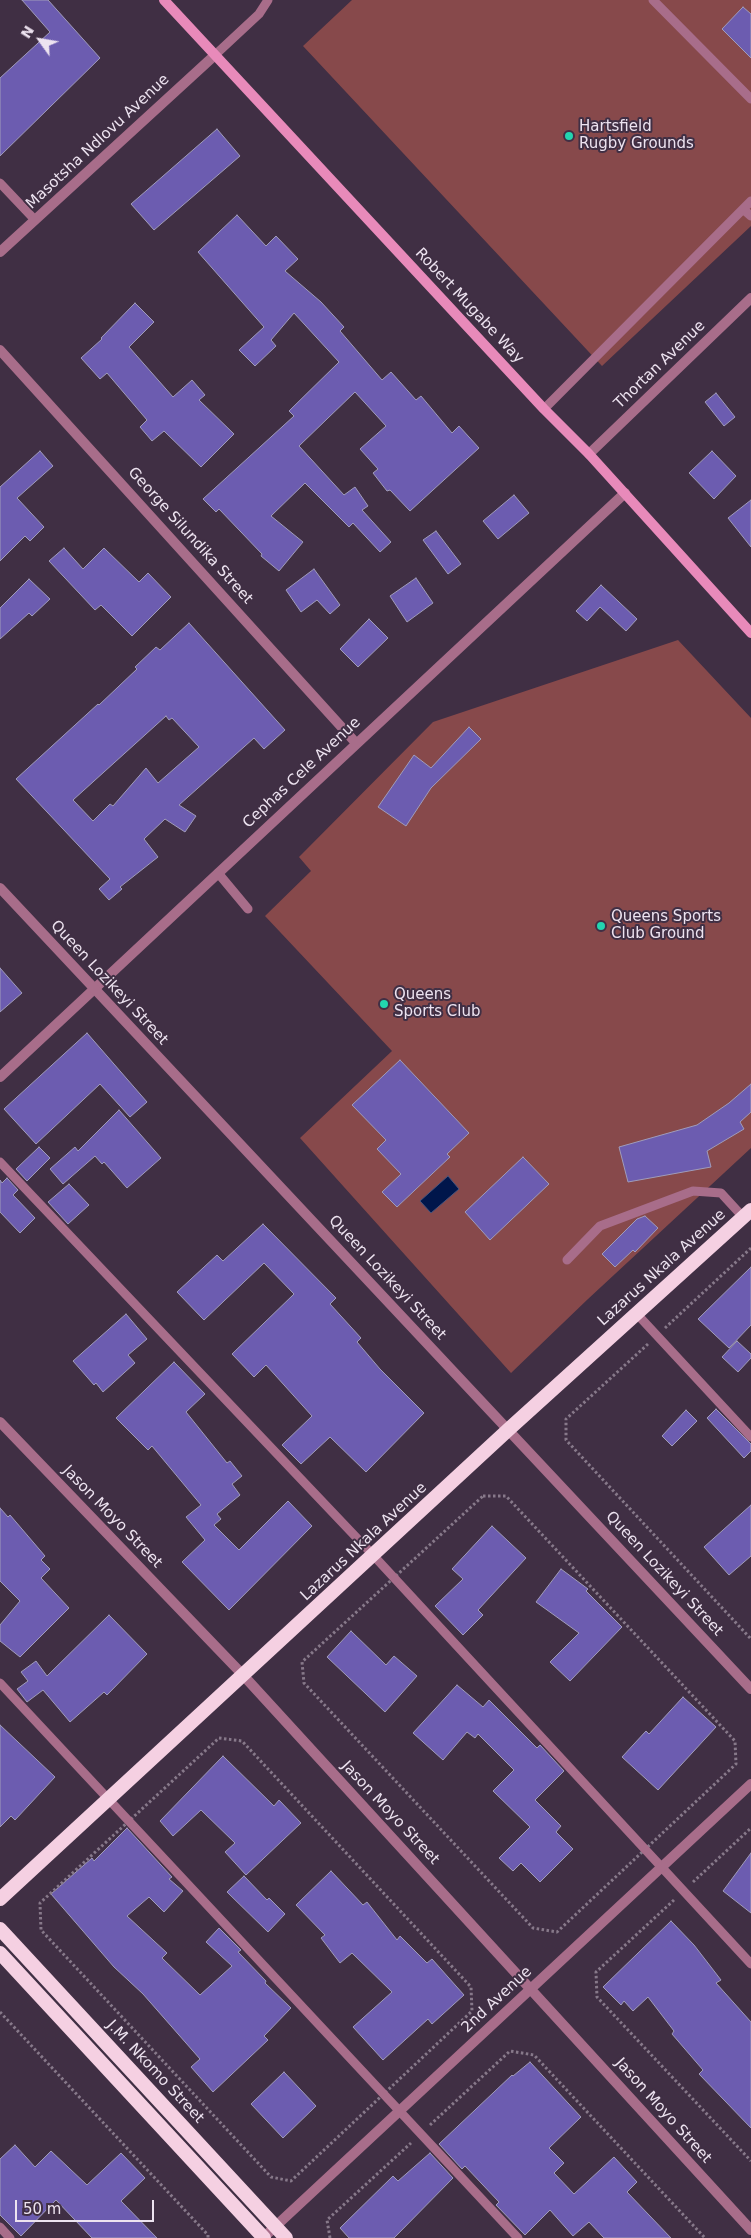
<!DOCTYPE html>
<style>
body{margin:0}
#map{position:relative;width:751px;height:2238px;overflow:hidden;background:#402f44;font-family:"DejaVu Sans",sans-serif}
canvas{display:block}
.north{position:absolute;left:15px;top:15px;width:50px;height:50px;-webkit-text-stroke:4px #402f44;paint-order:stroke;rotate:302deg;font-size:14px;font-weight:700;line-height:20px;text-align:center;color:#ede3f0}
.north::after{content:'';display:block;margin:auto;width:18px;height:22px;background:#ede3f0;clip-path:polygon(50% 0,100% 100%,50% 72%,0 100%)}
.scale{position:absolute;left:15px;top:2200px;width:139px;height:22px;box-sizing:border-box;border:2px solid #ede3f0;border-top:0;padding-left:6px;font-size:15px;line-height:18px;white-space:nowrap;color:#ede3f0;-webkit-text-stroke:4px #402f44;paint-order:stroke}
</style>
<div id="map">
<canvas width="751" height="2238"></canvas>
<div class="north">N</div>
<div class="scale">50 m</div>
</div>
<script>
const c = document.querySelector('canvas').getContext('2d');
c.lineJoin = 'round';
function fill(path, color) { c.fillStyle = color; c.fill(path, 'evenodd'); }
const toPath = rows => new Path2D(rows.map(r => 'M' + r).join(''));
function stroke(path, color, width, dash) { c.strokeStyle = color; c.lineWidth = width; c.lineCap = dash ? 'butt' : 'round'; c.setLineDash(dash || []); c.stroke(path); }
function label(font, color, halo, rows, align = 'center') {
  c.font = font + ' "DejaVu Sans",sans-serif'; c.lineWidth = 4; c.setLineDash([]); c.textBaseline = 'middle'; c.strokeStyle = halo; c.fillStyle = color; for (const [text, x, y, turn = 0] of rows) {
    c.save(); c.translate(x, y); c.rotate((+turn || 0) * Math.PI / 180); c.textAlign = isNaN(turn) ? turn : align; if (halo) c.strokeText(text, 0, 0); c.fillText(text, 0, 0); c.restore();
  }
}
const green = toPath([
 [352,0,751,0,751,226,602,366,303,46],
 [678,640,751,718,751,1148,588,1299,511,1373,300,1138,392,1051,265,916,311,871,299,857,433,722]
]);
const water = toPath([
 [448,1176,459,1189,431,1213,420,1201,448,1176]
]);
const building = toPath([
 [22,0,48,0,100,58,0,156,0,78,50,32,22,0],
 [743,7,751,14,751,58,722,29,743,7],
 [217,129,240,156,154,230,131,204,217,129],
 [237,215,266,246,276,236,298,259,285,271,321,302,344,327,340,331,382,380,391,372,416,400,421,396,452,433,459,426,479,448,410,511,390,490,387,491,373,473,378,469,360,449,386,426,355,392,299,446,344,495,355,487,368,506,362,510,391,542,380,552,353,523,349,527,305,483,271,516,303,542,279,571,261,556,262,554,219,509,216,512,203,499,294,416,289,411,339,362,294,313,271,340,276,346,255,366,239,350,264,327,198,252,237,215],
 [135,303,154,322,129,347,173,397,192,380,205,395,199,400,234,434,201,467,164,431,152,441,140,427,147,420,107,373,100,379,81,358,102,339,101,338,135,303],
 [716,393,735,417,724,426,705,402,716,393],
 [40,451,53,466,17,498,44,527,30,541,25,536,0,561,0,487,40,451],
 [712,451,736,476,714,499,689,473,712,451],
 [514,495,529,513,498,539,483,521,514,495],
 [751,500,751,547,728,518,751,500],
 [436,531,461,564,448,574,423,540,436,531],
 [64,548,83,569,104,548,139,582,148,573,171,597,132,636,101,605,95,610,49,561,64,548],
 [314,569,340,605,330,614,317,600,301,612,286,590,314,569],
 [416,578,433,603,407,622,390,596,416,578],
 [29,579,50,599,32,616,29,613,0,639,0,608,29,579],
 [601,585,637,619,626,631,600,607,587,621,576,611,601,585],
 [369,619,388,638,358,667,340,649,369,619],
 [189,623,285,730,264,749,254,738,179,805,196,816,185,832,165,819,144,839,158,857,120,887,122,889,109,900,99,889,110,879,16,779,98,704,99,705,137,669,135,667,156,647,160,650,189,623],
 [166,716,169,720,172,718,199,747,158,783,146,768,113,806,110,804,93,821,73,800,166,716],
 [469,727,481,739,431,788,406,826,378,807,414,755,431,768,469,727],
 [0,968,22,993,0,1012,0,968],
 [87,1033,147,1102,130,1117,100,1084,36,1144,4,1109,87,1033],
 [400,1060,469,1133,447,1154,450,1157,397,1207,382,1192,401,1174,377,1149,386,1140,352,1105,400,1060],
 [751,1084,751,1112,740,1122,744,1129,707,1151,711,1167,628,1182,619,1147,697,1125,729,1103,751,1084],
 [119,1110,161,1158,127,1188,104,1162,102,1164,95,1156,63,1184,50,1169,75,1147,78,1151,119,1110],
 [39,1147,50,1158,27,1181,16,1169,39,1147],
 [523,1157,549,1184,490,1240,465,1212,523,1157],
 [7,1178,18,1190,13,1195,35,1218,20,1233,0,1212,0,1180,2,1183,7,1178],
 [69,1184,89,1205,68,1224,48,1202,69,1184],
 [645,1216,658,1228,635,1252,633,1250,615,1267,602,1254,637,1219,645,1216],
 [263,1224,336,1298,330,1304,361,1338,357,1342,380,1369,424,1413,366,1472,330,1437,301,1464,282,1445,312,1416,266,1365,254,1377,232,1354,294,1294,264,1263,204,1320,177,1292,217,1255,223,1261,263,1224],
 [751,1267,751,1325,729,1348,698,1319,751,1267],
 [126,1314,147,1339,128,1355,135,1363,103,1392,96,1383,94,1385,73,1361,126,1314],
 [737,1341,751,1354,751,1358,738,1372,722,1357,737,1341],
 [174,1362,205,1394,186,1412,227,1463,230,1461,242,1476,232,1484,240,1495,217,1514,221,1519,214,1525,239,1550,288,1501,312,1526,229,1610,182,1562,205,1540,186,1517,201,1505,152,1446,148,1450,116,1418,174,1362],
 [716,1409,751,1444,751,1451,744,1458,707,1418,716,1409],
 [686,1410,697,1421,672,1446,662,1436,686,1410],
 [751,1505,751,1556,729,1575,704,1547,751,1505],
 [0,1508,8,1517,10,1515,45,1556,41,1560,50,1569,41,1578,69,1608,20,1657,0,1641,0,1625,20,1601,0,1581,0,1508],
 [492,1526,526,1558,478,1610,483,1615,463,1635,435,1606,463,1579,452,1569,492,1526],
 [561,1569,588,1589,586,1591,622,1627,570,1681,550,1662,579,1633,536,1602,561,1569],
 [109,1615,147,1654,107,1695,104,1692,70,1722,43,1690,27,1702,17,1689,28,1681,21,1672,36,1661,47,1676,109,1615],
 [351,1631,386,1665,394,1656,417,1676,385,1712,327,1657,351,1631],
 [457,1685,483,1707,489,1700,537,1748,540,1745,564,1771,535,1800,561,1826,556,1832,573,1849,540,1882,521,1863,513,1871,499,1858,530,1827,493,1791,514,1770,478,1734,475,1738,467,1732,443,1760,413,1733,457,1685],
 [683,1697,716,1727,658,1790,622,1757,646,1731,649,1734,683,1697],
 [0,1725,55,1777,15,1820,11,1816,0,1827,0,1725],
 [223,1756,274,1806,279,1800,301,1823,246,1875,225,1852,235,1843,201,1810,173,1836,160,1821,223,1756],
 [127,1828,172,1877,169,1879,183,1891,164,1912,149,1897,127,1916,167,1953,162,1958,200,1995,232,1966,206,1942,219,1928,241,1950,238,1952,266,1981,265,1983,291,2008,264,2036,268,2040,213,2092,191,2067,200,2059,143,1994,114,1967,51,1894,92,1858,94,1861,127,1828],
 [751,1853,751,1913,723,1891,751,1853],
 [331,1871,363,1905,367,1902,397,1940,400,1936,427,1963,432,1959,464,1995,432,2024,428,2019,383,2060,353,2027,392,1992,352,1953,340,1963,321,1938,325,1935,296,1905,331,1871],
 [244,1876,267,1900,269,1898,285,1914,268,1932,227,1892,244,1876],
 [671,1921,694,1945,721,1980,716,1983,751,2022,751,2128,699,2074,703,2070,672,2034,674,2031,648,1997,633,2011,624,2001,621,2005,603,1987,671,1921],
 [530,2062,581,2117,549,2148,564,2163,554,2173,574,2194,614,2157,637,2182,627,2192,671,2238,604,2238,589,2222,573,2236,550,2210,525,2235,496,2205,499,2202,465,2166,462,2169,439,2144,512,2075,513,2076,530,2062],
 [284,2072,316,2106,283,2138,251,2104,284,2072],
 [15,2145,35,2167,51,2151,87,2185,121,2153,145,2178,121,2201,157,2238,92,2238,56,2200,21,2236,0,2215,0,2159,15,2145],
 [430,2153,453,2178,394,2238,349,2238,340,2228,393,2176,398,2181,430,2153]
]);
const path = toPath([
 [665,1328,751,1248],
 [648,1344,566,1419,566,1440,751,1639],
 [483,1496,506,1496,735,1741,736,1764,557,1932,533,1928,304,1683,302,1662,483,1496],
 [219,1738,242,1741,471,1987,472,2011,291,2181,271,2177,41,1930,40,1903,219,1738],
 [693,1882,751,1828],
 [674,1900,596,1972,597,1997,751,2161],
 [0,2012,208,2235,208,2238],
 [430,2125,510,2051,534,2055,705,2238],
 [330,2238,327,2220,411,2143]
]);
const service = toPath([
 [653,0,751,99],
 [215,55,259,14,268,0],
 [0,183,35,220],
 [743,209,751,216],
 [544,409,751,201],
 [218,873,248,909],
 [0,1162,373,1555,751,1964],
 [567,1260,600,1226,693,1191,721,1193,743,1217],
 [636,1313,751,1437],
 [0,1683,518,2238],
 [0,2227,10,2238]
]);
const minor = toPath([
 [0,350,356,743],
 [589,454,751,298],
 [0,1077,625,493],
 [0,1422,243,1675,751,2230],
 [263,2238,751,1784]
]);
const tertiary = toPath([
 [0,252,215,55],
 [0,888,751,1689]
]);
const secondary = toPath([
 [164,0,544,409,589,454,751,633]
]);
const trunk = toPath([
 [0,1899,509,1429,751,1210],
 [0,1929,286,2238],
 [0,1953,264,2238]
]);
const markers = [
 [569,136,5,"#23d5af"],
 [601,926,5,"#23d5af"],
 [384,1004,5,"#23d5af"]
];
const poiNames = [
 ["Hartsfield",579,127],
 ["Rugby Grounds",579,144],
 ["Queens Sports",611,917],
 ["Club Ground",611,934],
 ["Queens",394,995],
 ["Sports Club",394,1012]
];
const streetNames = [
 ["Masotsha Ndlovu Avenue",98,142,-43],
 ["Robert Mugabe Way",469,306,47],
 ["Thortan Avenue",660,365,-44],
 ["George Silundika Street",190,536,48],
 ["Cephas Cele Avenue",302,773,-43],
 ["Queen Lozikeyi Street",109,983,47],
 ["Lazarus Nkala Avenue",662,1268,-42],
 ["Queen Lozikeyi Street",387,1278,47],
 ["Jason Moyo Street",112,1517,46],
 ["Lazarus Nkala Avenue",364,1542,-43],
 ["Queen Lozikeyi Street",664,1574,47],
 ["Jason Moyo Street",390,1813,47],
 ["2nd Avenue",497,2000,-43],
 ["J.M. Nkomo Street",155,2072,47],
 ["Jason Moyo Street",663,2111,48]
];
fill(green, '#87494b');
fill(water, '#00164b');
stroke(water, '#47547c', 1);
fill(building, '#6c5cb0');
stroke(building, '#a09cba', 1);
stroke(path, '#87798a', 3, [2.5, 2.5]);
stroke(service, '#a86d8a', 9);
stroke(minor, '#a86d8a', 10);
stroke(tertiary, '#a86d8a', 10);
stroke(secondary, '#e88aba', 10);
stroke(trunk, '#f5d0e2', 14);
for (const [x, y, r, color] of markers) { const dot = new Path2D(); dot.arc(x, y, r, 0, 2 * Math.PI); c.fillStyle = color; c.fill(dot); stroke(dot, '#402f44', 2); }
label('15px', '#ede3f0', '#402f44', poiNames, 'left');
label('15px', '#ede3f0', '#402f44', streetNames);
</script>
